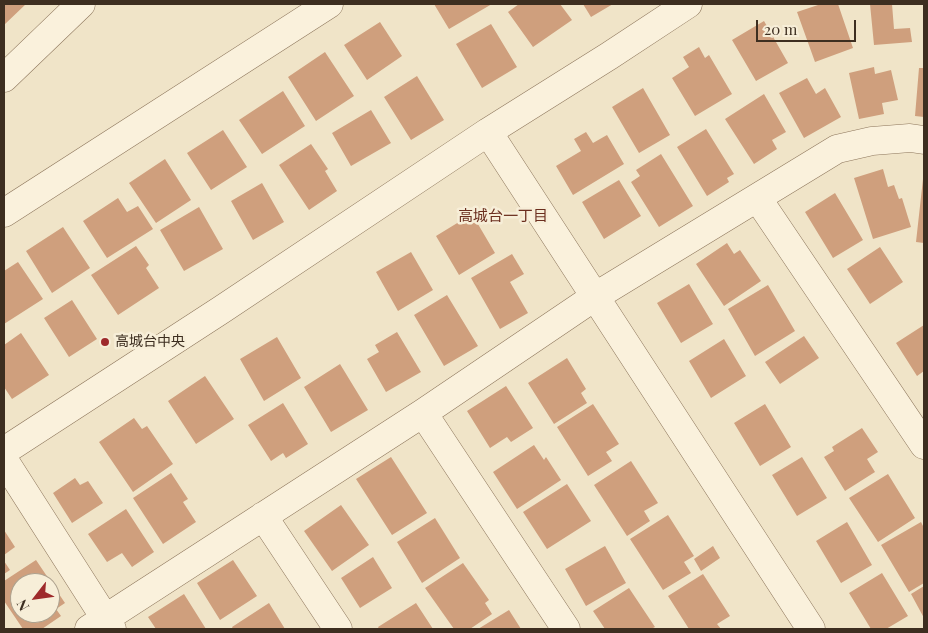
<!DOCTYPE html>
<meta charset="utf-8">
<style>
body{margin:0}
#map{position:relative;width:928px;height:633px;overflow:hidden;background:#f0e4c8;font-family:"Playfair Display",serif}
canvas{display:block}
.frame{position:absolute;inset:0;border:5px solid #3d2e20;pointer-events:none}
.north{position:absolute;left:10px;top:573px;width:50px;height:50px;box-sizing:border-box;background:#f7eed8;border:1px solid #ada18e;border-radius:50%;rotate:240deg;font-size:14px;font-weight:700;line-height:20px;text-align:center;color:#3d2e20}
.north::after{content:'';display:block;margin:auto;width:18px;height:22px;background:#9e2a2b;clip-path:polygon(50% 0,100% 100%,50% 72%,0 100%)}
.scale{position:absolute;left:756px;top:20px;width:100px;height:22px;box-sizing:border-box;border:2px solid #3d2e20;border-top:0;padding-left:6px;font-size:15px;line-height:18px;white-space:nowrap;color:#3d2e20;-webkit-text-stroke:4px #f7eed8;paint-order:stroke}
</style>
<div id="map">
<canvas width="928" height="633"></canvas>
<div class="frame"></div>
<div class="north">N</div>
<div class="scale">20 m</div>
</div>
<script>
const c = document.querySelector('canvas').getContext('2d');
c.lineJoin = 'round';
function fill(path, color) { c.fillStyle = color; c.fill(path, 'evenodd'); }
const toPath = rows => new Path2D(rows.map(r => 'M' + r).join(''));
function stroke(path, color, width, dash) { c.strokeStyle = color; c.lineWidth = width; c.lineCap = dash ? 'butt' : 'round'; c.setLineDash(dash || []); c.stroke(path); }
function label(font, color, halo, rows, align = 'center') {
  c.font = font + ' "Playfair Display","Noto Sans JP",serif'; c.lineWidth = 5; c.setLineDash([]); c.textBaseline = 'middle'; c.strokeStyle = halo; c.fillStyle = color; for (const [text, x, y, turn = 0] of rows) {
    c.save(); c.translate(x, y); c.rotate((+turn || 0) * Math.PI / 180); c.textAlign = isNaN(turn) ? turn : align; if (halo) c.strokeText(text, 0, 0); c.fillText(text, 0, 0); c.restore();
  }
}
const building = toPath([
 [4,4,26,4,4,25],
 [434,4,492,4,449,29],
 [519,4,560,4,572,20,533,47,508,12],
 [583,4,613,4,591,17],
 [821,4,838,4,853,48,815,62,797,12],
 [870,4,892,4,894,29,910,28,912,42,874,45],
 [764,21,788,63,756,81,732,40],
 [380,22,402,56,367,80,344,45],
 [491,24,517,67,482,88,456,44],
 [699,47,705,58,709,55,732,94,695,116,672,78,689,67,683,57],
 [325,52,354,96,316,121,288,77],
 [874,67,875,74,891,70,898,100,882,103,884,114,859,119,849,73],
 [919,68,924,68,924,117,915,116],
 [417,76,444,120,411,140,384,97],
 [807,78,816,94,825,88,841,117,804,138,779,93],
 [643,88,670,135,639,153,612,107],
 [283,91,305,126,262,154,239,120],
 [764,94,786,132,772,140,777,149,754,164,725,119],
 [371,110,391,143,351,166,332,133],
 [706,129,734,174,727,178,729,182,707,196,677,147],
 [223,130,247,167,211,190,187,153],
 [586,132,593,143,607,135,624,164,573,195,556,166,581,151,574,139],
 [311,144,328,169,325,171,337,191,309,210,279,165],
 [661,154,693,206,659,227,631,182,640,176,636,170],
 [165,159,191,200,156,223,129,183],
 [883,169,888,187,894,185,899,199,902,198,911,227,873,239,854,178],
 [923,179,924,179,924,243,916,242],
 [619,180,641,216,604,239,582,202],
 [262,183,284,222,253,240,231,201],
 [835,193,863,240,833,258,805,212],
 [118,198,127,212,138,206,153,229,107,258,83,221],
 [199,207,223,249,184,271,160,230],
 [472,214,495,253,459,275,436,236],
 [63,227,90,268,52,293,26,251],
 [727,243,734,254,740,250,761,281,724,306,696,264],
 [136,246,149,265,146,268,159,288,118,315,91,275],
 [880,247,903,282,870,304,847,269],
 [411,252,433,290,398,311,376,272],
 [512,254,524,274,510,282,528,313,500,329,471,278],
 [18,262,43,299,4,324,4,271],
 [689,284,713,324,681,343,657,303],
 [768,285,795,331,755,356,728,309],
 [447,295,478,346,444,366,414,315],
 [72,300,97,339,69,357,44,318],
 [924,325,924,371,917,376,896,343],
 [397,332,421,372,386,392,367,359,379,352,375,345],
 [21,333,49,375,12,399,4,387,4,345],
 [804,336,819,358,780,384,765,362],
 [277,337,301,378,264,401,240,359],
 [724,339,746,376,711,398,689,361],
 [567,358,586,389,581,393,587,403,554,424,528,383],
 [340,364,368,410,331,432,304,387],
 [205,376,234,419,196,444,168,401],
 [506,386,533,428,511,442,507,437,490,448,467,411],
 [283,403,308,444,286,458,283,453,271,461,248,425],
 [593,404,619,444,606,452,612,461,588,476,557,427],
 [765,404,791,447,760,466,734,423],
 [134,418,142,429,147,426,173,464,133,492,99,442],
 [862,428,878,452,867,459,875,472,845,491,824,457,834,451,832,447],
 [534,445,544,460,546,457,561,480,517,509,493,472],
 [391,457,427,513,392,535,356,479],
 [802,457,827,498,797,516,772,475],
 [631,461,658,503,644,511,650,521,627,536,594,485],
 [171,473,188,499,183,502,196,522,163,544,133,498],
 [888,474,915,518,878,542,849,498],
 [75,478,80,485,88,481,103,503,72,523,53,493],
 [567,484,591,521,547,549,523,512],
 [341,505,369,545,332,571,304,531],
 [126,509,154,552,132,567,122,553,107,562,88,534],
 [668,515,694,556,684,562,691,573,663,590,630,539],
 [435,518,460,558,422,583,397,542],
 [847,522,872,565,841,583,816,541],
 [921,522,924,528,924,583,909,592,881,545],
 [4,530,15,547,4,555],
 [605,546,626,583,586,606,565,569],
 [713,546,720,558,701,571,694,559],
 [373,557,392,588,360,608,341,578],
 [36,560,65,603,56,609,61,616,42,629,23,629,4,601,4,581],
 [20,583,50,583,50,613,20,613],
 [233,560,257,596,220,620,197,583],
 [4,561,10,570,4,574],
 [463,563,489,600,485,603,492,614,470,629,454,629,425,588],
 [882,573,908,616,886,629,871,629,849,593],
 [703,574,730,616,717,624,721,629,689,629,668,596],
 [924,586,924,618,911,594],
 [629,588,655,627,651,629,605,629,593,611],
 [184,594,206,629,156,629,148,617],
 [269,603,285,629,233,629,232,627],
 [416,603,433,629,379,629,378,627],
 [509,610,521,629,478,629]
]);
const minor = toPath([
 [4,78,81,4],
 [488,132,811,629],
 [758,199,924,445],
 [4,213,329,4],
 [423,413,566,629],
 [4,451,221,310,488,132,609,56,688,4],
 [4,460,112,629],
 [263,516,338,629],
 [89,629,423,413,596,296,837,149,872,141,910,138,924,140]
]);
const markers = [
 [105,342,5,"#9e2a2b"]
];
const poiNames = [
 ["高城台中央",115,342]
];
const neighbourhoodNames = [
 ["高城台一丁目",503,216]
];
fill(building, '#cf9f7d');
stroke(minor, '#8d765c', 29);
stroke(minor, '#faf1dc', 28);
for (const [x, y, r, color] of markers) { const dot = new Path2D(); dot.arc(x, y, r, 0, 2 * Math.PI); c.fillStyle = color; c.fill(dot); stroke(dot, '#f7eed8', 2); }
label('14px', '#3d2e20', '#f7eed8', poiNames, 'left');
label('15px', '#6b2e1e', '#f7eed8', neighbourhoodNames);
</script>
